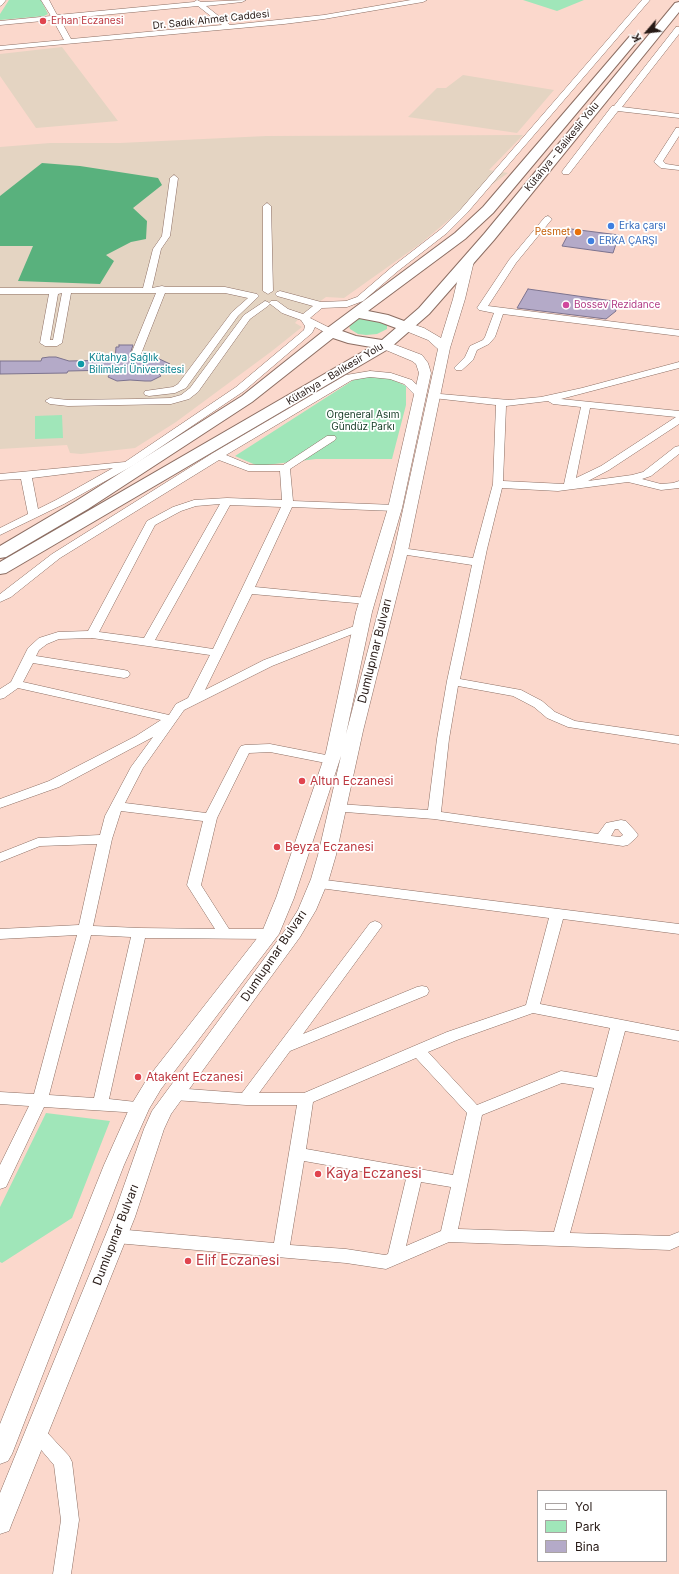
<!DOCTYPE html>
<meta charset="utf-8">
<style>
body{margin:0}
#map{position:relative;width:679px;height:1574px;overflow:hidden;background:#fbd8cc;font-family:Inter,sans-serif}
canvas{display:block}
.legend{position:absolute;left:537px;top:1490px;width:130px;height:72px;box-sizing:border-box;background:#fff;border:1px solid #a9a3a2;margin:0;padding:5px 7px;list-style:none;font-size:12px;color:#271a16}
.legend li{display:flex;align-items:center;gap:8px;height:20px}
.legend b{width:20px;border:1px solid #a9a3a2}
.north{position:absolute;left:627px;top:12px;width:40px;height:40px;-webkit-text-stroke:3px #fff;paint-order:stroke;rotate:242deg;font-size:11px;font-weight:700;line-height:16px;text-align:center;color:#271a16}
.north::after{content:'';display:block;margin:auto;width:14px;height:18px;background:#271a16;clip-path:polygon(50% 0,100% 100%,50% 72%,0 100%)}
</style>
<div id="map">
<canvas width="679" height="1574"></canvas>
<ul class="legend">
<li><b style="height:5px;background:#fff"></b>Yol</li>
<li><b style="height:11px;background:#a0e6b9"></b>Park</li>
<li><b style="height:11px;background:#b4aac8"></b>Bina</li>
</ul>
<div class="north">K</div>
</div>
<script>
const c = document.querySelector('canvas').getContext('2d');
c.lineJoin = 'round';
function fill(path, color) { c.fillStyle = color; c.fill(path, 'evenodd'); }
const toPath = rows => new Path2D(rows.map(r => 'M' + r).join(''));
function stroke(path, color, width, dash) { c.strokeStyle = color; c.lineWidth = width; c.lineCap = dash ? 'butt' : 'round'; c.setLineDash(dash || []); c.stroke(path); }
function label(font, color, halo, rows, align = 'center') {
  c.font = font + ' Inter,sans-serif'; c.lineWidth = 3.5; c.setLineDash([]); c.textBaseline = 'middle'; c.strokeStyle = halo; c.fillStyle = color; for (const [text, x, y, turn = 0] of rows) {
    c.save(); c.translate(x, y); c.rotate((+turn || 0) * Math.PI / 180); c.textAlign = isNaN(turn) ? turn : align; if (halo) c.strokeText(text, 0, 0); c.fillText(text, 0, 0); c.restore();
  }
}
const education = toPath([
 [62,47,118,121,36,128,0,76,0,54],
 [463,75,554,90,517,133,408,117,437,88,446,88],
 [523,135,489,170,508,173,487,188,420,244,344,298,326,297,303,314,295,323,302,327,272,351,176,422,135,448,81,454,70,453,67,445,0,449,0,147,50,143,120,143,266,136]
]);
const green = toPath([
 [9,0,41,0,48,14,44,16,0,20,0,14],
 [523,0,584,0,557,11],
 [362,318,387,323,387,329,377,334,366,335,358,334,350,329,349,325,358,319],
 [372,376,391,379,406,386,406,405,392,459,316,459,258,466,235,456,355,379],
 [62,415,63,438,35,439,35,416],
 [46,1113,110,1121,72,1218,2,1263,0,1262,0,1207]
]);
const forest = toPath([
 [42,163,80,166,158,178,162,185,133,208,147,221,146,239,131,242,106,255,114,261,100,284,18,281,33,246,0,246,0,196]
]);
const building = toPath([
 [571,229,619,235,613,253,562,246,571,229],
 [528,289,613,301,616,311,606,319,517,308,528,289],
 [119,345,133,345,130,354,135,358,142,355,151,355,170,364,153,367,161,376,151,381,145,381,130,380,117,381,108,377,112,370,68,371,67,373,0,374,0,361,41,361,42,358,49,357,56,357,69,361,115,360,116,347,119,347,119,345]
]);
const minor = toPath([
 [0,0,6,0,2,5,0,6,0,0],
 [41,0,49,0,57,15,194,2,197,0,201,2,246,0,242,2,206,6,230,25,324,15,411,0,427,0,423,2,324,19,284,24,0,50,0,46,64,40,53,20,0,25,0,21,51,16,41,0],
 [198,6,222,25,71,39,60,19,198,6],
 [642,0,650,0,467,213,447,233,398,271,363,301,347,307,322,308,310,318,334,330,336,332,334,334,328,334,315,327,312,333,244,391,134,465,64,504,0,535,0,528,28,514,21,479,0,480,0,474,125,462,236,387,304,330,305,326,301,320,282,313,269,303,271,301,277,301,288,309,303,314,313,306,277,296,275,294,277,292,280,291,321,302,346,301,357,297,392,267,441,229,461,209,642,0],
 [113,468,56,500,38,509,32,478,113,468],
 [676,27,679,27,679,34,622,107,679,114,679,118,618,111,569,174,563,174,562,172,563,170,612,106,614,106,676,27],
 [676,128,679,128,679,136,663,161,666,164,679,166,679,170,661,168,654,162,676,128],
 [174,175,178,178,170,236,161,249,152,288,162,286,166,287,225,287,257,294,259,296,238,316,186,388,175,393,149,396,145,395,144,393,145,391,173,387,178,384,232,312,248,298,225,293,165,293,141,354,136,357,131,354,156,293,71,293,62,343,57,346,45,346,40,343,49,294,0,294,0,288,143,288,153,249,162,236,170,178,174,175],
 [62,293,53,340,50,340,58,294,62,293],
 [267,203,271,206,273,291,268,294,263,291,263,206,267,203],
 [548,216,552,219,516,263,488,306,679,330,679,336,503,314,495,337,489,344,477,350,473,360,462,370,456,370,454,368,465,357,470,346,483,340,485,337,494,313,479,310,477,308,509,260,545,217,548,216],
 [265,301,268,302,270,304,268,306,250,319,198,392,189,399,171,404,68,406,50,404,45,401,50,398,68,400,136,399,170,398,181,395,190,388,244,315,265,301],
 [679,362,679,368,561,399,679,411,679,424,609,470,588,481,632,475,643,472,675,447,679,446,679,454,651,476,642,479,661,484,673,483,679,481,679,488,661,490,628,482,558,491,502,488,487,549,460,679,521,690,542,701,555,712,575,721,679,736,679,744,568,727,547,718,534,707,513,696,458,686,449,739,441,812,598,834,606,823,621,820,626,821,636,832,638,835,636,838,628,845,623,846,434,819,333,811,331,808,333,805,338,804,428,810,437,739,447,681,472,565,401,554,395,551,401,548,473,558,493,484,496,405,433,398,429,397,428,395,429,393,509,400,541,397,582,388,679,362],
 [548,401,553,404,581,407,564,484,503,481,506,406,548,401],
 [590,408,676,417,601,466,576,478,590,408],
 [615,829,618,829,623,835,620,837,611,836,615,829],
 [370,371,391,373,412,380,426,395,425,397,417,397,404,384,390,379,370,377,352,380,226,455,250,465,283,465,327,436,335,436,336,438,335,440,290,469,293,501,395,505,400,508,395,511,292,507,255,587,367,598,371,599,373,601,371,603,367,604,252,594,205,690,264,660,357,625,361,623,365,625,367,627,365,629,272,666,184,710,143,768,125,803,206,813,239,749,241,746,245,745,270,744,336,757,337,760,336,763,331,764,270,752,249,753,217,818,201,885,229,929,270,929,275,931,277,934,275,937,270,939,145,938,109,1099,145,1103,148,1107,145,1111,140,1113,44,1107,6,1187,0,1189,0,1165,29,1106,0,1104,0,1092,34,1094,77,935,0,939,0,929,79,925,97,844,40,846,0,862,0,853,38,838,100,835,105,816,131,767,153,737,59,787,0,808,0,799,49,781,136,736,161,720,18,688,4,698,0,699,0,689,11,682,28,648,39,638,58,632,88,631,147,521,173,507,194,500,227,498,282,500,280,471,248,471,219,460,60,558,11,597,0,602,0,594,52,554,213,453,346,375,370,371],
 [220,504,144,638,99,632,155,525,181,511,196,506,220,504],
 [230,505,281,507,213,649,155,640,230,505],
 [92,638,210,655,188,698,176,704,169,715,23,682,33,663,124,678,128,677,130,674,128,671,124,670,36,656,39,650,47,644,59,639,92,638],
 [121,811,203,821,187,885,215,929,139,928,93,926,112,839,121,811],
 [91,935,131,937,94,1098,49,1095,91,935],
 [317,879,679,924,679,934,563,919,540,1004,679,1031,679,1041,625,1031,570,1233,669,1236,679,1232,679,1246,670,1250,449,1242,386,1269,346,1263,116,1243,110,1241,108,1236,110,1231,116,1229,274,1243,297,1105,246,1105,174,1100,169,1098,166,1094,169,1090,174,1088,242,1093,370,923,375,921,380,923,382,926,303,1034,417,987,422,986,427,987,429,991,427,995,290,1051,259,1093,304,1093,447,1032,526,1005,549,918,312,887,310,884,312,881,317,879],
 [533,1013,610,1028,597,1077,561,1071,477,1105,428,1052,457,1040,533,1013],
 [416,1058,467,1113,453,1175,306,1149,313,1102,416,1058],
 [562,1083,594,1088,554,1232,458,1229,482,1115,562,1083],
 [304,1161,406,1179,388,1254,385,1255,346,1249,290,1245,304,1161],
 [421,1182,451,1187,441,1231,406,1246,421,1182],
 [37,1425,43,1428,69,1456,72,1462,79,1520,71,1574,53,1574,61,1520,54,1465,31,1438,28,1433,31,1428,37,1425]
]);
const major = toPath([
 [468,257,472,259,474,261,465,299,450,348,408,551,363,731,336,855,329,879,316,910,300,937,171,1114,164,1129,135,1217,12,1523,9,1531,0,1534,0,1493,113,1217,144,1129,152,1111,286,929,298,910,311,879,318,855,341,756,294,898,279,934,161,1089,149,1109,124,1165,12,1454,8,1461,0,1464,0,1424,104,1165,130,1107,147,1079,262,932,276,898,326,752,356,612,388,508,419,373,416,364,412,361,381,348,379,345,381,342,385,341,422,355,428,363,431,373,402,508,372,612,346,734,394,551,438,349,428,340,401,329,399,326,401,323,405,322,409,323,424,328,441,338,453,299,462,261,464,259,468,257]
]);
const highway = toPath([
 [679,2,679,12,494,240,429,314,390,348,6,573,0,574,0,562,371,347,348,343,333,338,252,402,88,509,6,557,0,558,0,546,76,501,242,396,326,329,455,233,483,207,630,36,638,36,640,38,638,40,493,213,465,239,368,311,388,315,404,321,419,308,484,234,675,3,679,2],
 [359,318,380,322,396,328,382,340,356,336,342,331,359,318]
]);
const markers = [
 [43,21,4,"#e0444e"],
 [611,226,4,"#3f7fe0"],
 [578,232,4,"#e8710a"],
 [591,241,4,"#3f7fe0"],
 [566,305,4,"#d1479c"],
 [81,364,4,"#0f9aa8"],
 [302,781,4,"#e0444e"],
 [277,847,4,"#e0444e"],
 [138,1077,4,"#e0444e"],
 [318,1174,4,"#e0444e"],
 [188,1261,4,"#e0444e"]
];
const farStreetnames = [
 ["Dr. Sadık Ahmet Caddesi",211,20,-6],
 ["Kütahya - Balıkesir Yolu",562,147,-51],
 ["Kütahya - Balıkesir Yolu",335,374,-31]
];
const farHealthnames = [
 ["Erhan Eczanesi",51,21]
];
const farShopnames = [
 ["Erka çarşı",619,226],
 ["ERKA ÇARŞI",599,241]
];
const farFoodnames = [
 ["Pesmet",570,232]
];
const farHotelnames = [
 ["Bossev Rezidance",574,305]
];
const farCulturenames = [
 ["Kütahya Sağlık",89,358],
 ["Bilimleri Üniversitesi",89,370]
];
const farParknames = [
 ["Orgeneral Asım",363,415],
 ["Gündüz Parkı",363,427]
];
const streetNames = [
 ["Dumlupınar Bulvarı",375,651,-76],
 ["Dumlupınar Bulvarı",274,956,-56],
 ["Dumlupınar Bulvarı",116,1235,-69]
];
const healthNames = [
 ["Altun Eczanesi",310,781],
 ["Beyza Eczanesi",285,847],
 ["Atakent Eczanesi",146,1077]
];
const nearHealthnames = [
 ["Kaya Eczanesi",326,1174],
 ["Elif Eczanesi",196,1261]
];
fill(education, '#e4d4c2');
fill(green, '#a0e6b9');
fill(forest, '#59b17d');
fill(building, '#b4aac8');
stroke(building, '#7c738e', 1);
stroke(minor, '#8c6e63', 1);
stroke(major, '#8c6e63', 1);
stroke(highway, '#8c6e63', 2);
fill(minor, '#fff');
fill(major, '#fff');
fill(highway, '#fff');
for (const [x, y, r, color] of markers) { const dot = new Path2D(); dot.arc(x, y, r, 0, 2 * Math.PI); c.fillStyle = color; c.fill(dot); stroke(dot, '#fff', 1.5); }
label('10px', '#271a16', '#fff', farStreetnames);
label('10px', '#be3a42', '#fff', farHealthnames, 'left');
label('10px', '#366cbe', '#fff', farShopnames, 'left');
label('10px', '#c56008', '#fff', farFoodnames, 'right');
label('10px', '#b23c85', '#fff', farHotelnames, 'left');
label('10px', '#0d838f', '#fff', farCulturenames, 'left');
label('10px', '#133923', '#fff', farParknames);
label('12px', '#271a16', '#fff', streetNames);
label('12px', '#be3a42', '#fff', healthNames, 'left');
label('14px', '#be3a42', '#fff', nearHealthnames, 'left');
</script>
